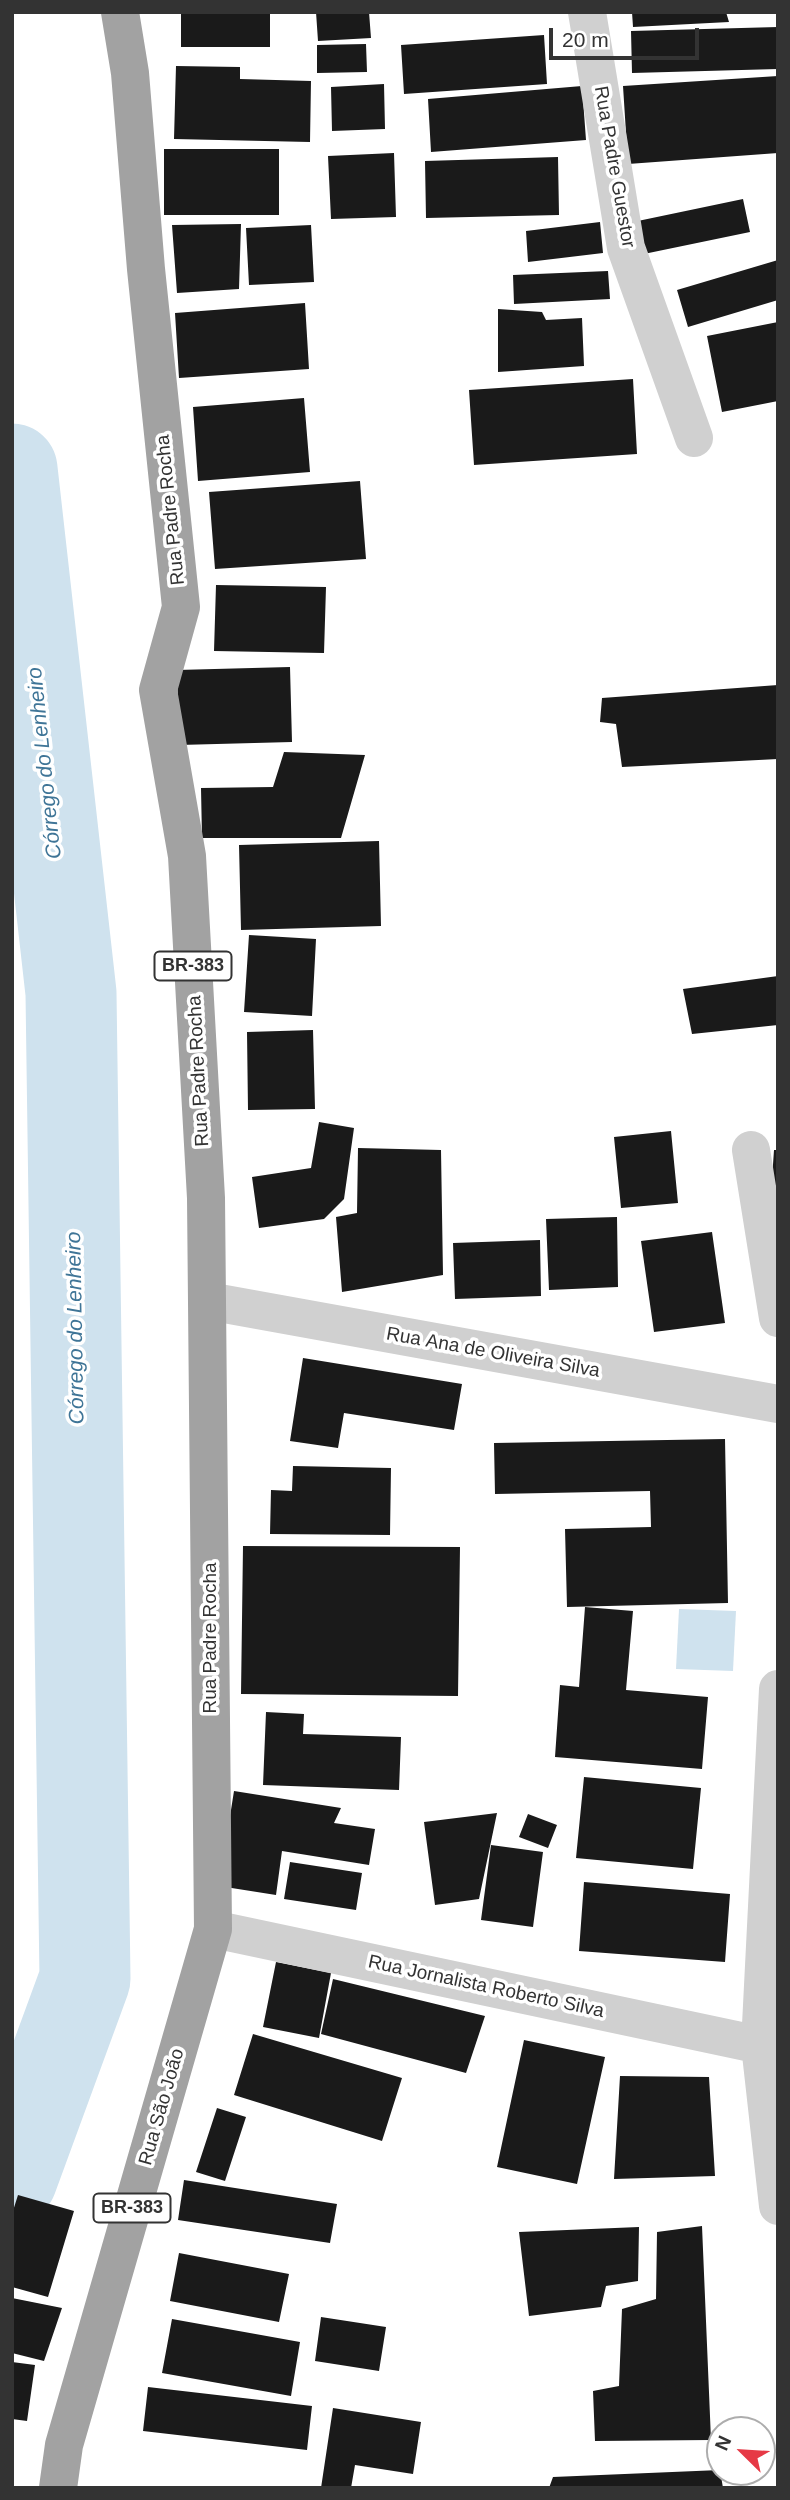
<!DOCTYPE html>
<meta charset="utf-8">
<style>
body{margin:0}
#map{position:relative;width:790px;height:2500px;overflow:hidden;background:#fff;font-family:Helvetica,sans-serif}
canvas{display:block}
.frame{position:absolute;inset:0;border:14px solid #333;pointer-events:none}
.north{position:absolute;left:706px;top:2416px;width:70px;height:70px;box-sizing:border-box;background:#fff;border:2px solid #adadad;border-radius:50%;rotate:294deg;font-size:19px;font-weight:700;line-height:28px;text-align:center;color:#333}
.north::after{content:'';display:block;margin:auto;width:24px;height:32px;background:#e63946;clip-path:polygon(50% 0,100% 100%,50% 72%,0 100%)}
.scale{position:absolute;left:549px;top:28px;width:150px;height:32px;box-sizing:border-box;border:4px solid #333;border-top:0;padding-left:9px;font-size:21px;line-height:24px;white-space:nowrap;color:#333;-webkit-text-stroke:5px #fff;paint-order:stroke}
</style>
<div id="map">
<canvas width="790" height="2500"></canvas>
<div class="frame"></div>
<div class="north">N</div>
<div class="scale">20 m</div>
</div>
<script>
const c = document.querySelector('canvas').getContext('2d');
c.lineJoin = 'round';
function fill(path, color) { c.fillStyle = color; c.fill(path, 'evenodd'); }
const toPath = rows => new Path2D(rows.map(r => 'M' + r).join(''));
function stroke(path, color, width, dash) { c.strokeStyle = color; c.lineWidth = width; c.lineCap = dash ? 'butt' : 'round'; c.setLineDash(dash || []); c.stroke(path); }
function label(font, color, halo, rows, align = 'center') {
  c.font = font + ' Helvetica,sans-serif'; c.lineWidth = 7; c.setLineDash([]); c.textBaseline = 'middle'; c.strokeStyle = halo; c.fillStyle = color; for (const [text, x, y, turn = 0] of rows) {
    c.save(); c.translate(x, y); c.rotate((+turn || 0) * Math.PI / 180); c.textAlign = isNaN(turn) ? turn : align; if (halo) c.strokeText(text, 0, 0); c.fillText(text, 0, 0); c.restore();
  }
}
const water = toPath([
 [679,1609,736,1611,733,1671,676,1669]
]);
const river = toPath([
 [12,469,71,993,85,1979,12,2178]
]);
const building = toPath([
 [181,12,270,12,270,47,181,47],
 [316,12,369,12,371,38,318,41],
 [632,12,726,12,729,22,633,27],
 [778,27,778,69,632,73,631,31],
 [544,35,547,84,404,94,401,45],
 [366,44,367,72,317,73,317,45],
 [176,66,240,67,240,79,311,81,310,142,174,139],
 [778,76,778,153,628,164,623,86],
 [384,84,385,129,332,131,331,87],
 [582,86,586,140,431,152,428,99],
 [164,149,279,149,279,215,164,215],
 [394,153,396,217,331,219,328,156],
 [558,157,559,215,426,218,425,161],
 [743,199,750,232,639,255,633,222],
 [600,222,603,253,528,262,526,231],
 [241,224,239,289,177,293,172,225],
 [311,225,314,282,249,285,246,228],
 [778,260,778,300,688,327,677,290],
 [608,271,610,299,514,304,513,275],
 [305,303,309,369,179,378,175,313],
 [498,309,542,312,546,320,582,318,584,366,498,372],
 [778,322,778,401,722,412,707,336],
 [633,379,637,454,474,465,469,390],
 [304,398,310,472,198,481,193,407],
 [360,481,366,559,215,569,209,492],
 [216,585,326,587,324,653,214,651],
 [290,667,292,742,179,745,177,670],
 [778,685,778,759,622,767,616,724,600,722,602,698],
 [284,752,365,755,341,838,202,838,201,788,273,787],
 [379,841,381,926,241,930,239,845],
 [249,935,316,939,312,1016,244,1012],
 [778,976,778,1025,692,1034,683,989],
 [313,1030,315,1109,248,1110,247,1032],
 [319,1122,354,1128,344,1199,324,1219,259,1228,252,1177,311,1168],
 [671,1131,678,1203,621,1208,614,1137],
 [358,1148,441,1150,443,1275,342,1292,336,1217,357,1213],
 [774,1150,778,1150,778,1208,770,1208],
 [617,1217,618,1287,549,1290,546,1219],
 [712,1232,725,1323,654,1332,641,1241],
 [540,1240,541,1296,455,1299,453,1243],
 [303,1358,462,1384,454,1430,344,1413,338,1448,290,1441],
 [725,1439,728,1603,567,1607,565,1529,651,1527,650,1491,495,1494,494,1443],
 [293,1466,391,1468,390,1535,270,1534,271,1490,292,1491],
 [243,1546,460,1547,458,1696,241,1694],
 [585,1607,633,1611,626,1690,708,1697,702,1769,555,1757,560,1685,579,1687],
 [266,1712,304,1714,303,1734,401,1737,399,1790,263,1785],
 [584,1777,701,1788,693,1869,576,1858],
 [234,1791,341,1808,334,1823,375,1829,369,1865,282,1851,276,1895,219,1886],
 [497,1813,479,1899,435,1905,424,1822],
 [528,1814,557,1825,548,1848,519,1837],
 [491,1845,543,1852,533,1927,481,1920],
 [290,1862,362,1873,356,1910,284,1899],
 [584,1882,730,1894,725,1962,579,1951],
 [276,1962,331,1973,319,2038,263,2027],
 [333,1979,485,2016,466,2073,321,2034],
 [253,2034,402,2078,382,2141,234,2095],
 [524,2040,605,2057,577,2184,497,2167],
 [620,2076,709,2077,715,2176,614,2179],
 [217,2108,246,2117,225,2181,196,2172],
 [184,2180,337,2204,330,2243,178,2220],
 [18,2195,74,2211,48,2297,12,2287,12,2214],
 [702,2226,711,2440,595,2441,593,2391,619,2386,622,2309,656,2299,657,2232],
 [639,2227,638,2281,606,2286,601,2307,529,2316,519,2232],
 [179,2253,289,2274,279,2322,170,2301],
 [12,2298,62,2308,44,2361,12,2353],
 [321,2317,386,2327,379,2371,315,2361],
 [172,2319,300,2342,291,2396,162,2373],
 [12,2362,35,2365,27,2421,12,2419],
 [148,2387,312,2406,307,2450,143,2431],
 [333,2408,421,2422,413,2474,355,2465,351,2488,321,2488],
 [720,2470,723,2488,549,2488,553,2477]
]);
const minor = toPath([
 [587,12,626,248,694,438],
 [751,1150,778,1318],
 [208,1301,778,1404],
 [778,1689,760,2045,778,2206],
 [213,1929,760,2045]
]);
const trunk = toPath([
 [58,2488,64,2445,213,1929,206,1198,187,856,158,690,181,607,146,269,130,73,120,12]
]);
const shields = [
 [193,966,77],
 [132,2208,77]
];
const shieldNames = [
 ["BR-383",193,966],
 ["BR-383",132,2208]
];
const streetNames = [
 ["Rua Padre Guestor",614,167,80],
 ["Rua Padre Rocha",171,510,-96],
 ["Rua Padre Rocha",199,1071,-93],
 ["Rua Ana de Oliveira Silva",493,1353,10],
 ["Rua Padre Rocha",211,1638,-90],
 ["Rua Jornalista Roberto Silva",486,1987,12],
 ["Rua São João",162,2107,-74]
];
const waterNames = [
 ["Córrego do Lenheiro",45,763,-96],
 ["Córrego do Lenheiro",76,1328,-91]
];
fill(water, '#cfe2ee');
stroke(river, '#cfe2ee', 91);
fill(building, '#1a1a1a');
stroke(minor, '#d0d0d0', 38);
stroke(trunk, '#a2a2a2', 38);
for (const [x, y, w] of shields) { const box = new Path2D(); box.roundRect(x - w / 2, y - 14.5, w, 29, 5); c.fillStyle = '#fff'; c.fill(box); stroke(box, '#333', 2); }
label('bold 18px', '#333', null, shieldNames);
label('19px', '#333', '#fff', streetNames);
label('italic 21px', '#3f7597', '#fff', waterNames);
</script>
